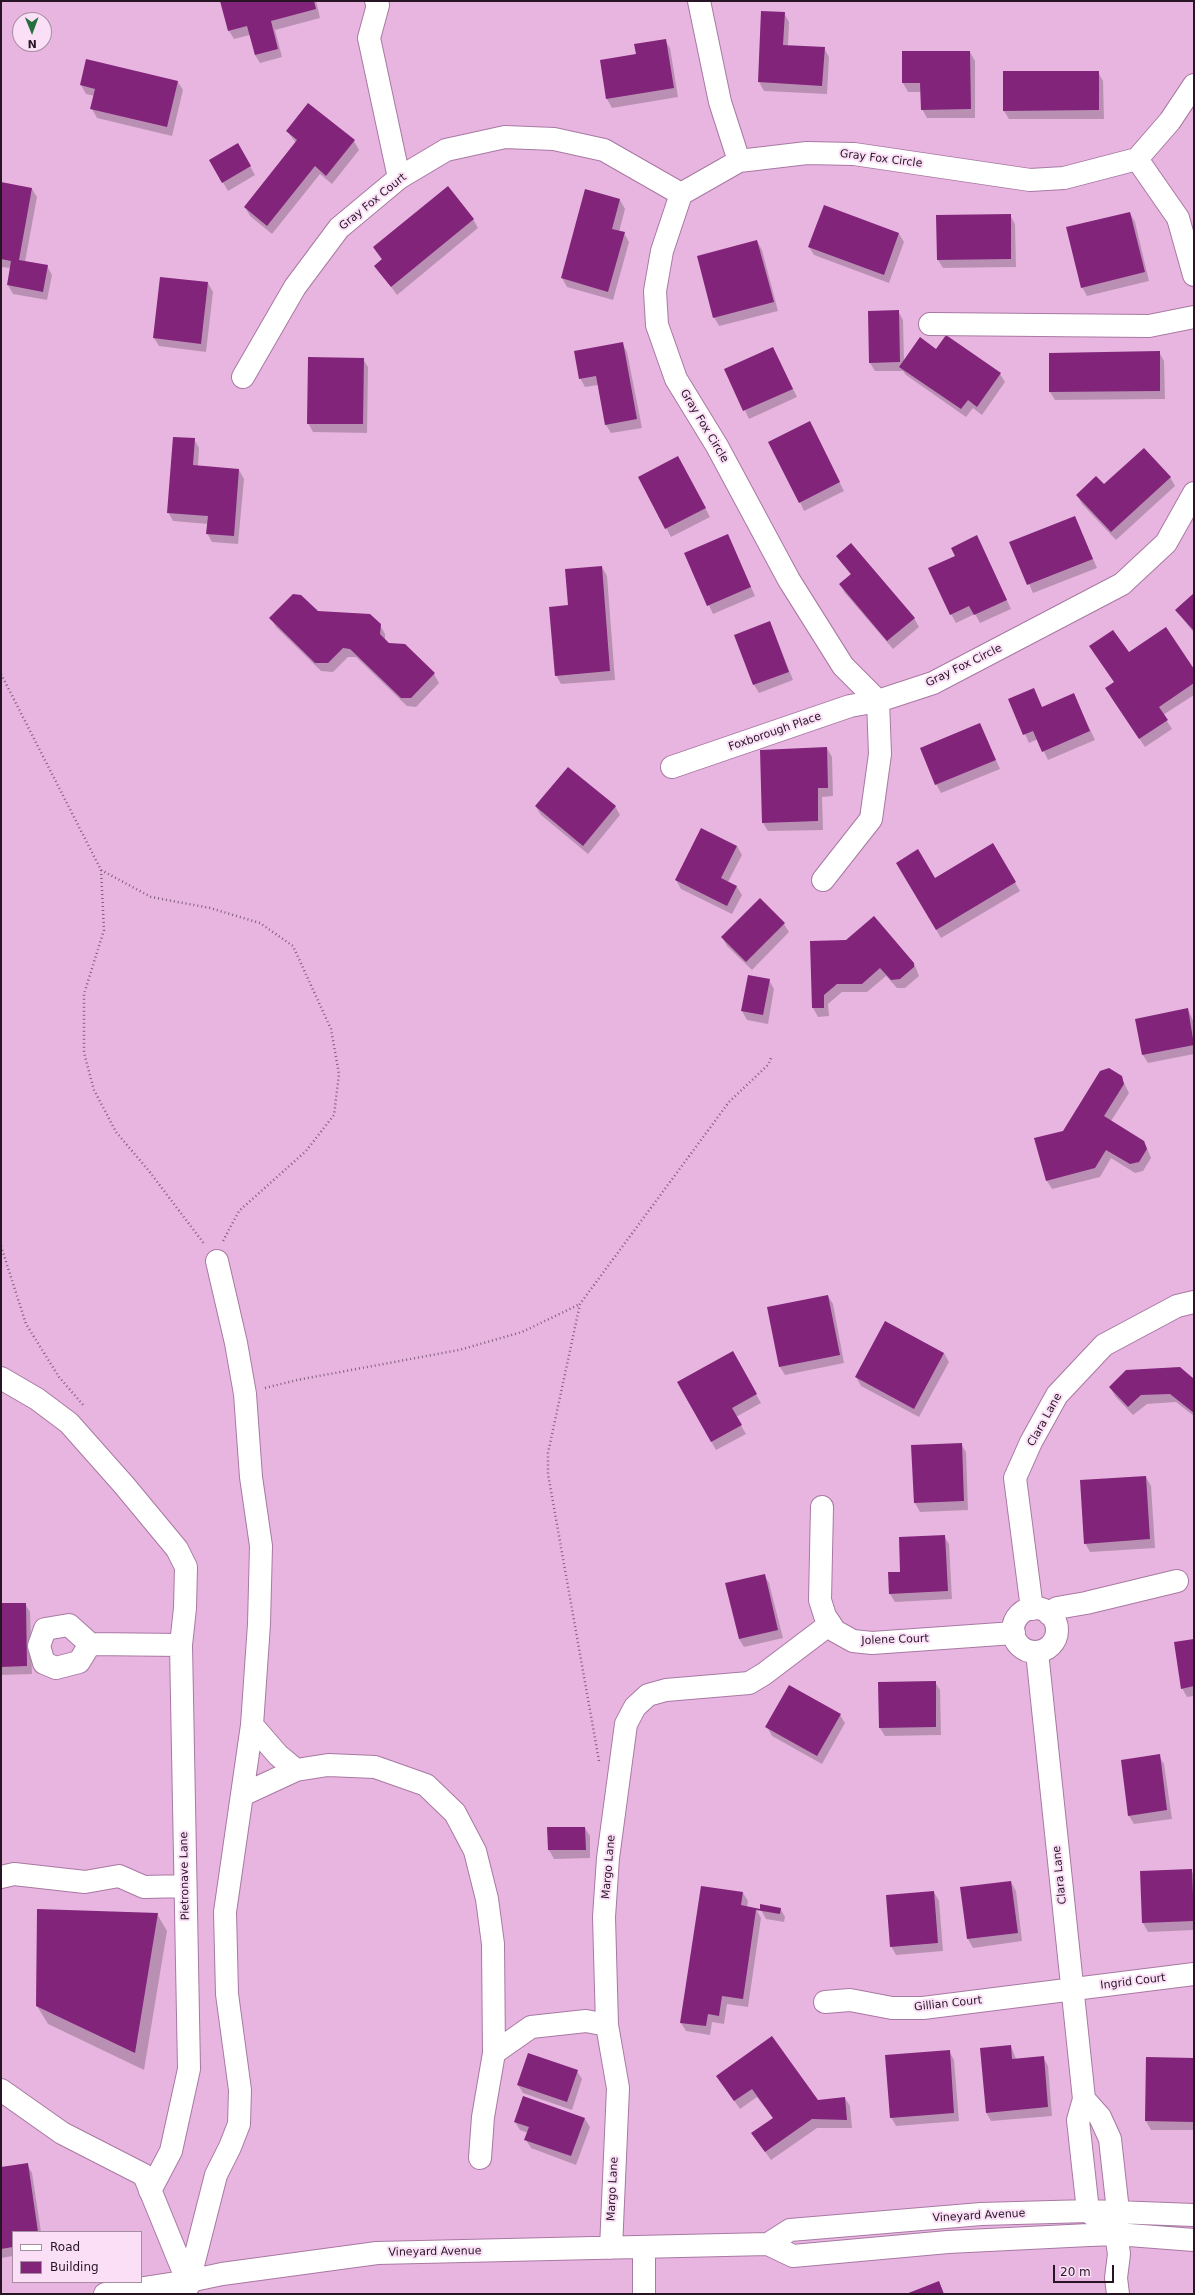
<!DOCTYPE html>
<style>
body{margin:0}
#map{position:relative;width:1195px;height:2295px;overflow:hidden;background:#e8b5e1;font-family:"DejaVu Sans",sans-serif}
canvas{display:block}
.frame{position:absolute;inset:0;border:2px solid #271525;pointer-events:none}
.legend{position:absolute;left:12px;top:2231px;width:130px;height:52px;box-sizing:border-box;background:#fadff6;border:1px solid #a68ea2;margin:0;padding:5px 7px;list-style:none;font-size:12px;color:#271525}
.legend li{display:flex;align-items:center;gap:8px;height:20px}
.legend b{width:20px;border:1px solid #a68ea2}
.north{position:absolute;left:12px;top:12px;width:40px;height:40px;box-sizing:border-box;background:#fadff6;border:1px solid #a68ea2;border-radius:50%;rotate:179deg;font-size:11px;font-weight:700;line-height:16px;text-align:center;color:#271525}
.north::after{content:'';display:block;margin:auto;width:14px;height:18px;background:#256f3d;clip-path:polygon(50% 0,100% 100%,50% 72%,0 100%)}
.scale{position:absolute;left:1053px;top:2265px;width:61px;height:18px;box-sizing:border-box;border:2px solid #271525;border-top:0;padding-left:5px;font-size:12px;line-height:14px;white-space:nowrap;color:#271525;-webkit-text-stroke:3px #fadff6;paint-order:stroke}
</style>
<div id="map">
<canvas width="1195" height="2295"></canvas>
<div class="frame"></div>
<ul class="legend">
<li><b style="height:5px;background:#fff"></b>Road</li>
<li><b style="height:11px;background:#81247a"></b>Building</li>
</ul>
<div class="north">N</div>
<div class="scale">20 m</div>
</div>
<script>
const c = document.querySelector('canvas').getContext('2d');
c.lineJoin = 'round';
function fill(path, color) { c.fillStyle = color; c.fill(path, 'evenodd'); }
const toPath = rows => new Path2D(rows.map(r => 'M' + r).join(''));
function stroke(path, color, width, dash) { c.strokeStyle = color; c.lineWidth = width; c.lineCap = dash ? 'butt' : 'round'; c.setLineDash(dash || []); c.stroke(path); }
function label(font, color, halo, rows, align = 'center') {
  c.font = font + ' "DejaVu Sans",sans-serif'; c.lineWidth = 4; c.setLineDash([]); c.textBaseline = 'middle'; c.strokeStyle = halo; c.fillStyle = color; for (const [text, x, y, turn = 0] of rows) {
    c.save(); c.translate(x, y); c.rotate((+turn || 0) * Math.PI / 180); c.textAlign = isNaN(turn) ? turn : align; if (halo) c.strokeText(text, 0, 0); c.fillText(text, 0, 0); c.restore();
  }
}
const shadow = toPath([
 [221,1,316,1,320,18,275,30,282,57,260,63,255,55,250,35,234,39,229,31],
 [762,12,784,13,789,22,788,46,824,48,829,57,827,94,764,91,759,82],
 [665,40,670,48,678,97,612,108,607,99,601,61,637,55],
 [903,52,970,52,975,61,975,118,927,118,922,109,921,92,908,92,903,83],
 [87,60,178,82,183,90,172,136,97,118,92,109,95,96,86,94,81,85],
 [1098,72,1103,81,1104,119,1009,119,1004,111],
 [287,131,354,141,359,150,332,184,320,174,272,234,250,216,245,207,296,143],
 [238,144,255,175,228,191,210,160],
 [1,183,32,189,37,197,25,262,47,266,52,275,47,300,13,294,8,285,11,268,1,267],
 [586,190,620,200,625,209,619,232,624,233,629,242,613,300,567,287,562,278],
 [825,206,899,234,904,242,889,283,814,255,809,247],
 [1130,213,1135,222,1149,281,1087,296,1082,287],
 [1010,215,1015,224,1016,267,943,268,938,260],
 [473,219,478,228,397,295,376,266,382,260,374,248],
 [757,241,762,250,778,311,719,326,714,317],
 [208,283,213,292,206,352,159,346,154,338],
 [898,311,903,320,904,362,937,350,1000,374,1005,382,982,415,973,408,966,417,906,375,903,371,875,371,870,363],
 [622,343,627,352,642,428,611,433,606,425,598,385,585,387,580,378],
 [773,348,797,397,749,419,726,370],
 [1159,352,1164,361,1165,399,1055,400,1050,392],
 [363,359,368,367,367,433,313,432,308,423],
 [810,423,844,491,804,511,800,502],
 [194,439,199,448,198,466,239,470,244,479,238,544,212,542,207,533,208,524,173,521,168,512],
 [683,466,710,517,671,537,639,477],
 [1170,477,1175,486,1116,540,1082,504,1077,495,1104,486],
 [1075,517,1097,568,1033,593,1011,543],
 [977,537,1011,609,980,623,975,614,956,623,951,614,956,556],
 [732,544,755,596,713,614,685,554],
 [837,556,914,618,919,627,893,649,845,593,840,584,851,575],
 [602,567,607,576,615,680,561,684,556,675,569,606],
 [1194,594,1194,633,1176,610],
 [318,612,380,625,385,634,385,640,389,644,405,645,434,674,439,683,416,707,407,706,356,657,348,657,333,672,321,671,276,627,271,618],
 [770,622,793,680,759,693,754,685],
 [1128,653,1194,671,1194,695,1163,715,1172,729,1145,747,1111,697,1115,683],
 [1074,695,1095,740,1048,760,1038,739,1029,743,1009,700,1042,708],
 [980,725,1000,769,941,793,936,784],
 [827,748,832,757,833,796,822,797,823,830,768,831,763,823],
 [615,806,620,815,588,854,541,815,536,807],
 [993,844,1020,891,941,938,897,863,934,879],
 [737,846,742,855,728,882,737,887,742,895,732,914,681,889,676,880],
 [760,899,784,924,789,932,752,970,727,946,722,937],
 [811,942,914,963,919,976,905,988,897,988,886,976,867,992,842,992,828,1004,829,1016,818,1017,813,1008],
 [749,976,769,980,774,989,768,1024,747,1020,742,1011],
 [1188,1009,1194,1023,1194,1054,1148,1063,1143,1055],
 [1121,1077,1129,1093,1111,1121,1144,1141,1151,1158,1143,1171,1135,1173,1111,1158,1100,1177,1052,1189,1047,1181],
 [828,1296,833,1304,844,1363,785,1375,780,1367],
 [732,1352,761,1403,736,1417,746,1434,716,1450,678,1382],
 [944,1353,949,1362,919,1417,861,1386,856,1377],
 [1194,1381,1194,1416,1176,1402,1147,1404,1133,1415,1115,1396,1110,1387],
 [961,1444,966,1452,968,1510,920,1512,915,1503,912,1446],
 [1146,1477,1151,1486,1155,1548,1090,1552,1085,1543],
 [944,1536,949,1544,952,1599,895,1602,890,1594],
 [764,1575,769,1583,783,1638,744,1647,739,1639],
 [1,1604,25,1604,30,1612,32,1674,1,1675],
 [1194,1640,1194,1696,1187,1697,1182,1688],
 [935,1682,940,1690,941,1735,885,1736,880,1728],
 [840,1715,845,1723,822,1764,772,1736,767,1727],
 [1159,1756,1164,1764,1172,1819,1134,1824,1129,1816],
 [548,1828,585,1828,590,1836,590,1858,554,1859,549,1850],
 [1191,1870,1194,1875,1194,1930,1148,1932,1143,1923,1141,1872],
 [1011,1882,1016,1891,1022,1941,973,1948,968,1939,961,1888],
 [934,1892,939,1901,943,1951,896,1955,891,1946],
 [743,1893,748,1901,747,1907,756,1909,761,1918,748,2007,727,2004,724,2024,712,2022,710,2035,686,2031,681,2023],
 [780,1908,785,1917,784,1922,766,1919,761,1910],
 [157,1914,167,1931,144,2070,48,2024,37,2006],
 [1011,2046,1016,2059,1043,2057,1048,2066,1052,2116,991,2121,986,2112],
 [949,2051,954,2060,959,2121,896,2126,891,2117],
 [1194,2059,1194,2130,1151,2130,1146,2121],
 [577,2071,582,2079,572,2110,523,2093,518,2085],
 [717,2076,818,2101,845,2098,850,2106,852,2128,817,2128,771,2160,758,2142,773,2118,757,2097,740,2109],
 [585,2119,590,2127,576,2165,531,2148,526,2140,528,2133,520,2130,515,2122],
 [27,2164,32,2173,41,2232,13,2232,13,2256,1,2258,1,2168]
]);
const building = toPath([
 [220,1,314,1,316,9,271,21,278,49,255,55,247,26,228,31],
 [761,11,785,12,783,45,825,47,822,86,758,82],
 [666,39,674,88,606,99,600,60,636,54,634,44],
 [902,51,970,51,971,109,921,110,920,83,902,83],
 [86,59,178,81,167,127,90,109,95,89,80,85],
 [1003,71,1099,71,1099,110,1003,111],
 [308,103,355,140,326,176,315,166,267,226,244,207,297,140,286,131],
 [238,143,251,166,222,183,209,160],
 [1,182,32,188,19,260,48,265,43,292,7,285,11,261,1,259],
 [448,186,474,219,391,287,374,266,382,259,373,247],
 [585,189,620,199,612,229,625,232,608,292,561,278],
 [824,205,899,233,884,275,808,247],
 [1130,212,1145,272,1081,288,1066,227],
 [1011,214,1011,259,937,260,936,215],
 [757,240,774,302,713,318,697,256],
 [160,277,208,282,201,344,153,338],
 [899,310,900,362,869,363,868,311],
 [946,335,1001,373,977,407,968,400,961,409,899,367,920,337,936,349],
 [623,342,637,419,605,425,596,376,579,379,574,351],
 [773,347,793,389,743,411,724,369],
 [1160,351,1160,391,1049,392,1049,353],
 [308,357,364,358,363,424,307,424],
 [810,421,840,482,799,503,768,442],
 [173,437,195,438,193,465,239,469,234,536,206,534,208,516,167,513],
 [1144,448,1171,477,1111,532,1076,495,1096,476,1104,484],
 [678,456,706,508,665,529,638,477],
 [1075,516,1093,559,1027,585,1009,542],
 [728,534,751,587,707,606,684,553],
 [977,535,1007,600,974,615,969,606,950,615,928,568,955,556,951,548],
 [851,543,915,618,887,641,839,584,851,574,836,556],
 [602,566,610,671,555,676,549,607,568,605,565,569],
 [1194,593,1194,631,1175,610],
 [293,594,301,595,318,611,370,614,381,624,380,634,389,643,405,644,435,673,411,698,401,698,350,649,343,648,328,663,315,663,269,618],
 [770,621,789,672,753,685,734,635],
 [1166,627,1194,669,1194,683,1159,707,1168,720,1139,739,1105,688,1114,682,1089,646,1113,630,1129,652],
 [1034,688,1042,707,1074,693,1090,731,1042,752,1033,731,1023,735,1008,699],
 [980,723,996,760,935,785,920,748],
 [827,747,828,788,818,788,818,821,762,823,760,750],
 [568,767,616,806,583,846,535,806],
 [701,828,737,846,721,878,737,886,727,906,675,880],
 [993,843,1016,882,936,930,896,863,918,849,935,878],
 [760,898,785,923,746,962,721,937],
 [874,916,914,963,914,967,900,979,891,980,880,968,862,984,837,984,824,995,824,1008,812,1008,810,941,846,940],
 [748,975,770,979,763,1015,741,1011],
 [1188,1008,1194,1045,1142,1055,1135,1019],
 [1109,1068,1122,1076,1124,1084,1104,1116,1144,1141,1147,1149,1139,1162,1130,1164,1106,1150,1095,1168,1046,1181,1034,1138,1063,1131,1100,1071],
 [828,1295,840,1355,779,1367,767,1307],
 [885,1321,944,1353,914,1409,855,1377],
 [733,1351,757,1394,732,1408,742,1425,711,1442,677,1382],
 [1180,1367,1194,1379,1194,1413,1170,1394,1141,1395,1128,1407,1109,1387,1126,1370],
 [962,1443,964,1501,914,1503,911,1445],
 [1146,1476,1150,1539,1084,1544,1080,1480],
 [945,1535,948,1591,889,1594,888,1572,900,1572,899,1537],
 [765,1574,778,1630,739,1639,725,1583],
 [1,1603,26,1603,27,1666,1,1667],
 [1194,1639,1194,1686,1181,1689,1174,1642],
 [936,1681,936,1727,879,1728,878,1682],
 [789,1685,841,1714,817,1756,765,1727],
 [1160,1754,1167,1810,1128,1816,1121,1760],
 [547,1827,585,1827,586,1850,548,1850],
 [1192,1869,1194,1921,1142,1923,1140,1871],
 [1011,1881,1018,1933,967,1939,960,1887],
 [701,1886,743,1892,741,1905,760,1909,760,1904,781,1908,780,1914,756,1910,743,1999,722,1996,719,2016,708,2014,706,2026,680,2023],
 [934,1891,938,1943,890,1947,886,1895],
 [37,1909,158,1913,135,2053,36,2006],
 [772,2036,818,2100,845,2097,847,2120,812,2119,765,2152,751,2133,773,2118,752,2089,734,2101,716,2076],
 [1011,2045,1012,2059,1044,2056,1048,2107,986,2113,980,2048],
 [950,2050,954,2113,890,2118,885,2055],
 [528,2053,578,2070,567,2102,517,2085],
 [1146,2057,1194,2058,1194,2122,1145,2121],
 [523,2096,585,2118,571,2156,524,2140,529,2127,514,2122],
 [28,2163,38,2232,13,2232,13,2247,1,2249,1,2167],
 [939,2281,944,2294,906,2294]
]);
const path = toPath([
 [1,674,101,870,151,897,210,908,260,923,293,946,331,1029,339,1074,334,1115,306,1151,239,1211,223,1241],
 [101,870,104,930,84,994,84,1053,94,1090,116,1132,149,1171,205,1245],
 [1,1246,26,1324,59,1377,84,1406],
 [265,1388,297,1380,459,1350,522,1332,580,1304],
 [599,1761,548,1474,548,1453,580,1304,729,1102,768,1065,772,1056]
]);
const minor = toPath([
 [376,1,378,5,369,38,399,178],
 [699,1,720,102,739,161],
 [1194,85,1170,121,1137,159,1064,178,1030,180,854,154,807,153,739,161,681,194,662,251,655,291,657,325,676,379,717,446,789,580,843,666,878,701,933,683,1122,584,1166,543,1194,493],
 [1137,159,1178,218,1194,275],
 [930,324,1149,326,1194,317],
 [243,377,295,287,339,228,399,178,446,150,505,137,554,139,604,150,681,194],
 [672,767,850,706,878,701,880,754,871,819,823,880],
 [1,1378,37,1399,69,1423,124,1485,177,1549,186,1567,185,1608,181,1645],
 [822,1507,820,1600,825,1616,835,1631,853,1641,872,1643,1014,1633],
 '1013 1630a22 22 0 1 1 44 0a22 22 0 1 1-44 0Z',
 [1032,1609,1015,1478,1031,1442,1057,1395,1104,1345,1177,1306,1194,1302],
 [1049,1614,1057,1608,1086,1603,1177,1581],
 [90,1644,69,1625,45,1629,39,1646,44,1663,56,1668,79,1662,90,1644,181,1645,189,2069,171,2151,150,2191],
 [1037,1652,1084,2099,1078,2120,1088,2211,1116,2234],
 [252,1725,278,1755,296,1770],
 [242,1795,296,1770,328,1765,375,1767,426,1785,455,1813,475,1851,487,1899,493,1944,494,2053],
 [1,1877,14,1874,85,1882,119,1876,144,1887,185,1886],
 [825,2002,850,2000,892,2008,923,2008,1194,1974],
 [1,2090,62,2133,144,2175,189,2285],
 [1084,2099,1100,2117,1110,2139,1118,2211,1116,2234,1119,2254,1116,2278,1118,2294],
 [480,2158,483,2117,494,2053,531,2027,586,2021,607,2025],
 [768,2244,790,2230,981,2214,1088,2211,1194,2215],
 [611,2248,618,2088,607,2025,604,1917,608,1858,626,1724,635,1707,648,1695,666,1690,749,1683,764,1674,830,1624],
 [644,2248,644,2294],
 [189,2281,216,2175,230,2147,239,2124,240,2090,227,1994,225,1912,252,1725,259,1624,261,1546,251,1477,245,1394,236,1343,217,1261],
 [105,2294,189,2281,222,2274,377,2253,768,2244,793,2256,948,2242,1089,2235,1116,2234,1194,2240]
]);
const streetNames = [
 ["Gray Fox Circle",881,159,7],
 ["Gray Fox Court",373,202,-39],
 ["Gray Fox Circle",704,426,59],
 ["Gray Fox Circle",964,666,-26],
 ["Foxborough Place",775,732,-19],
 ["Clara Lane",1045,1420,-61],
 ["Jolene Court",895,1640,-2],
 ["Margo Lane",609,1867,-85],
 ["Clara Lane",1060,1875,-96],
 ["Pietronave Lane",185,1876,-91],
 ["Ingrid Court",1133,1982,-7],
 ["Gillian Court",948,2004,-6],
 ["Margo Lane",613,2189,-87],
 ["Vineyard Avenue",979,2216,-3],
 ["Vineyard Avenue",435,2252,-1]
];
fill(shadow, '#0003');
fill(building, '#81247a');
stroke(minor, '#a879a2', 24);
stroke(path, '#7f5e7b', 2.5, [1, 3]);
stroke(minor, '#fff', 22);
label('11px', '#271525', '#fadff6', streetNames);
</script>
